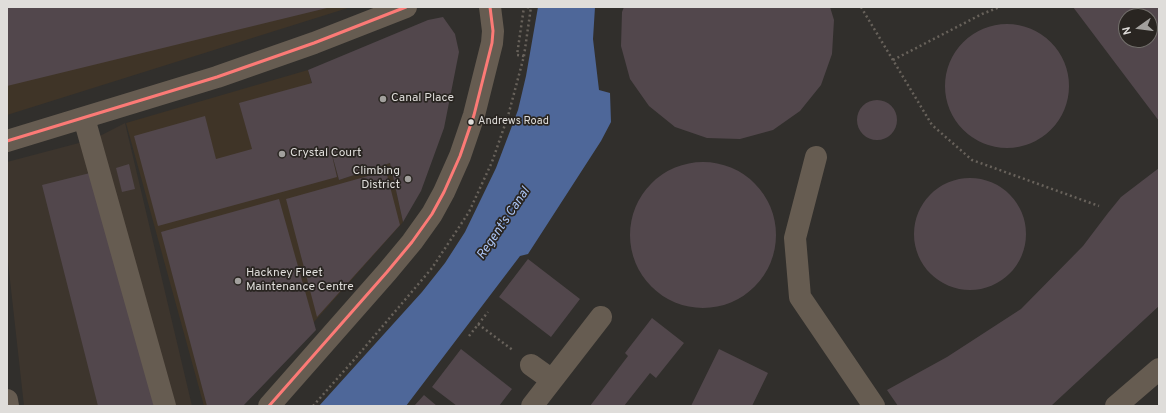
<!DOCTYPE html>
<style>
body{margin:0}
#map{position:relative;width:1166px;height:413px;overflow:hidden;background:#312f2c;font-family:Overpass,sans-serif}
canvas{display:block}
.frame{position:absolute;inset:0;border:8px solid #dfddda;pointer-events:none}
.north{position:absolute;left:1118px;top:8px;width:40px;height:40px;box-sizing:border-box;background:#292521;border:1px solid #726f6b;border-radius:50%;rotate:256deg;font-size:11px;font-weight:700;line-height:16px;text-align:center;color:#dfddda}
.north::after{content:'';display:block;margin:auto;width:14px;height:18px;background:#a2a09d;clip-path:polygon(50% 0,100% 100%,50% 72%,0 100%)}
</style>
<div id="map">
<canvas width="1166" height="413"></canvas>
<div class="frame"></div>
<div class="north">N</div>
</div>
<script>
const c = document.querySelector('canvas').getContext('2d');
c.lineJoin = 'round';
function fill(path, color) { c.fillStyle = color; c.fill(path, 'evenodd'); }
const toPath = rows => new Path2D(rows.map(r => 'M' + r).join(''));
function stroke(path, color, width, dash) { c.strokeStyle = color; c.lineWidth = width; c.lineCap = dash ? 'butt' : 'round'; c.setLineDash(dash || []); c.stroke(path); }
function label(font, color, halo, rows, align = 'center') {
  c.font = font + ' Overpass,sans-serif'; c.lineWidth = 3.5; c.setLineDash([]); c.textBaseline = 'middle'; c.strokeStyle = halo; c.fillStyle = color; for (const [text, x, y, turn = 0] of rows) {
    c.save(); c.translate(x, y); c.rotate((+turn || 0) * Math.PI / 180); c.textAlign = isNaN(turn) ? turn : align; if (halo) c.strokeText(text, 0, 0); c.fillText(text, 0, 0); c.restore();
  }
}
const built = toPath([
 [125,123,192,406,24,406,7,253,7,162,94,139]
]);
const industrial = toPath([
 [7,7,351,7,7,115],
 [308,70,339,180,390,163,403,222,306,331,228,406,204,406,126,123]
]);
const water = toPath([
 [538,7,595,7,593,39,599,90,610,93,611,122,601,141,528,254,520,256,406,406,319,406,422,292,445,263,465,232,496,168,518,110,526,76]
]);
const building = toPath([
 [7,7,327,7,327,8,7,86],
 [624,7,830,7,834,20,832,54,821,85,800,111,773,130,740,139,707,138,675,127,649,106,630,79,621,46,622,12],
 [1073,7,1159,7,1159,121,1076,11],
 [1126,16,1150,16,1150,40,1126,40],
 [443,17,455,34,459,52,444,128,421,191,403,222,390,163,339,180,330,147,337,177,158,226,134,136,205,116,216,159,252,149,239,103,312,83,308,70,428,20],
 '945 86a62 62 0 1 1 124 0a62 62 0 1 1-124 0Z',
 '857 120a20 20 0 1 1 40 0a20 20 0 1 1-40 0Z',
 '630 235a73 73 0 1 1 146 0a73 73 0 1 1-146 0Z',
 [129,164,135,189,122,192,116,168],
 [1159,168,1159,306,1051,406,898,406,887,390,947,357,1021,309,1083,246,1108,213,1121,197],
 [386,171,400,225,317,317,286,199],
 [94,172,154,406,98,406,42,185],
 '914 234a56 56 0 1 1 112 0a56 56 0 1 1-112 0Z',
 [279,199,316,330,243,406,207,406,161,232],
 [528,259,580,299,551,337,499,297],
 [652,318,684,343,656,378,650,373,624,406,590,406,628,356,625,353],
 [461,349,512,389,499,406,457,406,432,387],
 [719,349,768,373,752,406,691,406],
 [424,395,437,406,414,406]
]);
const path = toPath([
 [527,7,531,8],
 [861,7,932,125,972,160,1099,206],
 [524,56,517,55,524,7],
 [893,60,982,14,1000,7],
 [478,324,514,351],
 [469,336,488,312],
 [313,406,359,354,432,268,469,212,492,162,508,116,524,56,531,7]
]);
const minor = toPath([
 [84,118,165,406],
 [7,141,217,77,314,43,406,7],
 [816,157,795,238,800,297,874,406],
 [531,365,552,380],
 [7,400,8,406],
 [269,406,387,272,412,242,432,214,444,192,460,156,474,115,492,43,493,31,490,7],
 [532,406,601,317],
 [1116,406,1159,369]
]);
const bus1 = toPath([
 [7,141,217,77,314,43,406,7],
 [269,406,387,272,412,242,432,214,444,192,460,156,474,115,492,43,493,31,490,7]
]);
const markers = [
 [383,99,4,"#a2a09d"],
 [471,122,3.5,"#dfddda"],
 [282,154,4,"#a2a09d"],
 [408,179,4,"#a2a09d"],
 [238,281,4,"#a2a09d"]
];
const busNames = [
 ["Andrews Road",478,122]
];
const poiNames = [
 ["Canal Place",391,99],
 ["Crystal Court",290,154],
 ["Climbing",400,172,"right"],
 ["District",400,186,"right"],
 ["Hackney Fleet",246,274],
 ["Maintenance Centre",246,288]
];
const waterNames = [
 ["Regent's Canal",504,224,-56]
];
fill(built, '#3d352d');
fill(industrial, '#3f3427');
fill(water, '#4e6799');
fill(building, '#52474c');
stroke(path, '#68625b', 2.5, [2, 3]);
stroke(minor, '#665c51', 22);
stroke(bus1, '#fc7a76', 3);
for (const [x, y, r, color] of markers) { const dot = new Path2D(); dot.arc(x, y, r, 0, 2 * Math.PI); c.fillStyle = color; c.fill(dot); stroke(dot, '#292521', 1.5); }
label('11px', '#dfddda', '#292521', busNames, 'left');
label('12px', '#dfddda', '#292521', poiNames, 'left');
label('italic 13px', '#aac3f3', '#292521', waterNames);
</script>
